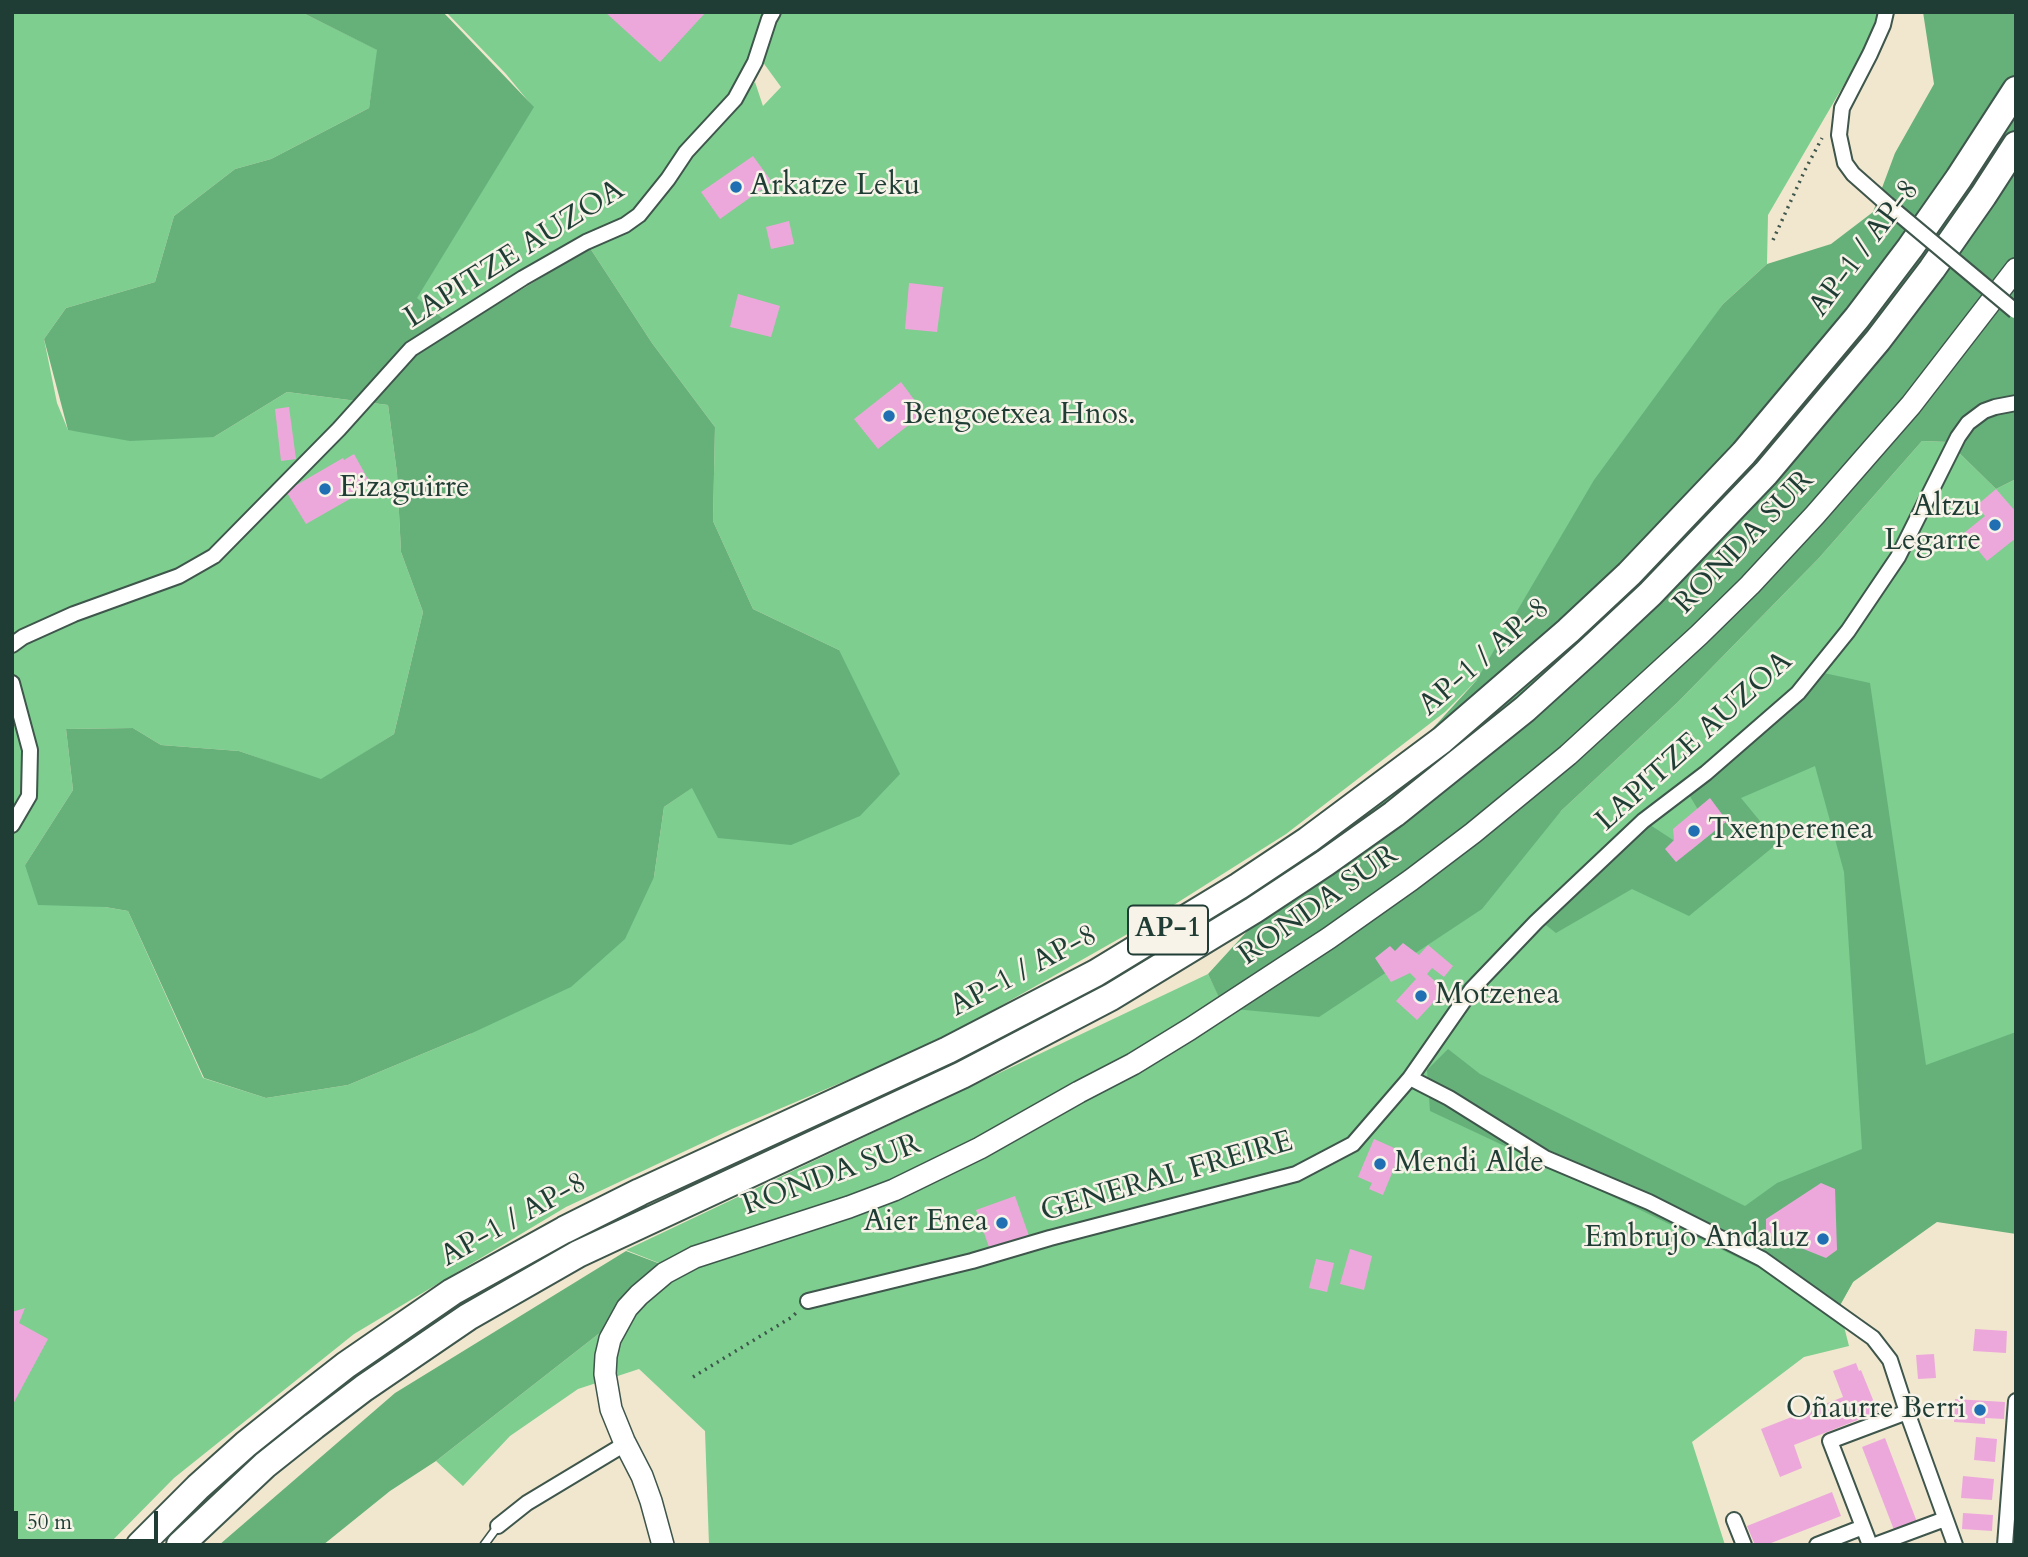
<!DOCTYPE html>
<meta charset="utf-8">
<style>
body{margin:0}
#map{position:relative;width:2028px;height:1557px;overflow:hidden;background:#f1e7cf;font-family:Cardo,serif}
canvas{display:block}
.frame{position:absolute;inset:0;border:14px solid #1f3d34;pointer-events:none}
.scale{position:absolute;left:14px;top:1511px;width:144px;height:32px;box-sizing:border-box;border:4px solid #1f3d34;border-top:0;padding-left:9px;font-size:21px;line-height:24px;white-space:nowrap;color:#1f3d34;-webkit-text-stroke:5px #f7f3e8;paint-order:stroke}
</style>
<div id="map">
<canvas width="2028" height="1557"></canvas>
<div class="frame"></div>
<div class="scale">50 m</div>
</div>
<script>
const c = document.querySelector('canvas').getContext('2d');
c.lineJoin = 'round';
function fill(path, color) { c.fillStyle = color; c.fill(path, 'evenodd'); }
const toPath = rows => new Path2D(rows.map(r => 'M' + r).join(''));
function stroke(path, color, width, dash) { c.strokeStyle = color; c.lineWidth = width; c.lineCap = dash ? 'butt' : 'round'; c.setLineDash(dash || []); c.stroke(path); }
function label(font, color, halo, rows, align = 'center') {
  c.font = font + ' Cardo,serif'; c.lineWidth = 5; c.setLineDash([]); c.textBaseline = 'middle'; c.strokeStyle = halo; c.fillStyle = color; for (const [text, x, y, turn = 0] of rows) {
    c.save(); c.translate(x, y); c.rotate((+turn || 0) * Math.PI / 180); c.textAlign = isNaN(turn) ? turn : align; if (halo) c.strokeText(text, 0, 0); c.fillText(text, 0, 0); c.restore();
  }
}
const green = toPath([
 [12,12,301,12,378,50,369,108,271,159,235,169,174,216,155,282,66,308,44,339,57,403,68,430,214,437,287,392,388,405,397,473,401,552,423,612,394,734,321,780,239,751,161,745,133,728,66,729,73,790,25,865,105,907,128,911,203,1078,266,1098,348,1085,470,1034,654,877,664,807,693,787,839,650,753,609,713,521,715,427,652,343,590,248,626,234,643,219,690,154,755,82,763,106,781,87,762,61,779,12,1886,12,1883,25,1856,64,1768,215,1767,264,1723,304,1476,681,1445,712,1286,834,1131,932,937,1042,732,1129,566,1207,354,1334,174,1478,108,1545,12,1545],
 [446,12,773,12,755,62,746,64,740,81,728,100,651,191,626,218,551,252,445,320,416,298,533,107,506,74],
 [1922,441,1948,442,1996,489,2016,479,2016,1160,1884,1227,1839,1307,1849,1346,1804,1357,1692,1442,1725,1545,709,1545,705,1431,639,1369,578,1389,510,1436,463,1486,436,1461,679,1271,626,1250,1208,974,1225,1008,1561,811,1678,702,1819,558]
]);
const forest = toPath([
 [301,12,443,12,534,107,417,298,445,320,453,331,590,248,652,343,715,427,713,521,753,609,839,650,900,774,860,816,791,845,718,838,692,788,664,807,654,877,625,939,571,987,470,1034,348,1085,266,1098,204,1078,128,911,105,907,38,905,25,865,73,790,66,729,133,728,161,745,239,751,321,779,394,734,423,612,401,552,397,473,388,405,287,392,214,437,130,441,68,430,44,339,66,308,155,282,174,216,235,169,271,159,369,108,377,50],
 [1923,12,2016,12,2016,479,1996,489,1948,442,1922,441,1819,558,1678,702,1561,811,1482,909,1319,1017,1224,1008,1208,974,1476,681,1594,480,1723,304,1767,264,1831,244,1873,212,1895,153,1934,84],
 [1810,670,1870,683,1926,1065,2016,1032,2016,1234,1937,1222,1853,1282,1839,1307,1626,1203,1430,1111,1427,1070,1448,1049,1480,1074,1745,1206,1777,1183,1862,1149,1844,872,1815,766,1741,798,1778,843,1689,916,1632,889,1556,933,1542,922,1641,819,1690,851,1712,833,1685,788],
 [626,1251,679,1271,436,1461,390,1491,323,1545,219,1545,395,1393]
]);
const building = toPath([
 [605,12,706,12,660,62],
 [753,156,772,182,720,219,701,192],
 [789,221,794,244,771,249,766,227],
 [909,283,943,287,937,332,905,329],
 [738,294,780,306,771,337,730,327],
 [901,382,924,413,878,449,854,419],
 [289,407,296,459,281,461,275,409],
 [354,454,369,481,359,487,362,492,306,524,286,491,343,458,344,460],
 [1996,489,2016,512,2016,538,1987,561,1964,533,1985,516,1976,506],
 [1710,798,1727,821,1676,862,1665,849,1674,840,1673,829],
 [1403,943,1419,955,1428,945,1453,966,1444,977,1432,968,1427,974,1445,990,1417,1020,1396,1001,1416,979,1410,973,1391,982,1375,958,1390,946,1395,951],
 [1374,1139,1401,1151,1383,1195,1369,1189,1372,1183,1358,1177],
 [1821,1183,1835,1189,1837,1250,1826,1258,1766,1234,1766,1219],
 [1015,1196,1029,1236,990,1250,976,1210],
 [1350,1249,1372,1256,1364,1290,1340,1284],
 [1316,1259,1334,1263,1327,1292,1309,1288],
 [25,1308,19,1323,48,1339,12,1406,12,1312],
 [1975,1329,2007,1331,2006,1353,1973,1351],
 [1934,1354,1936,1378,1918,1379,1916,1355],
 [1856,1363,1859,1371,1861,1370,1878,1412,1794,1445,1802,1468,1780,1477,1761,1429,1843,1397,1833,1371],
 [1955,1399,2005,1402,2004,1419,1985,1418,1985,1424,1954,1422],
 [1976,1437,1997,1439,1995,1462,1974,1460],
 [1885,1438,1917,1522,1894,1530,1862,1447],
 [1963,1476,1994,1479,1992,1500,1961,1498],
 [1832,1492,1841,1516,1766,1545,1755,1545,1747,1526],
 [1963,1513,1993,1515,1992,1531,1962,1529]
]);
const path = toPath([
 [1773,240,1805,170,1822,138],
 [693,1377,792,1317,797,1312]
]);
const service = toPath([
 [484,1545,498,1526]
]);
const minor = toPath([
 [1886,12,1883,25,1870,54,1842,108,1839,135,1845,163,1853,174,1887,204],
 [12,645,23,637,74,614,179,576,214,556,339,429,411,349,523,278,586,242,625,225,639,215,668,179,686,152,735,99,755,62,769,19,773,12],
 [12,683,30,750,29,796,12,825],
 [1410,1078,1472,989,1536,922,1643,821,1706,773,1798,693,1848,631,1898,557,1958,437,1968,423,1984,411,1995,407,2016,403],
 [808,1301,972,1261,1050,1238,1296,1174,1353,1144,1410,1078,1449,1098,1545,1158,1649,1202,1762,1259,1873,1338,1890,1360,1907,1412,1955,1545],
 [1734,1520,1744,1545],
 [498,1526,527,1503,625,1444],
 [1817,1545,1863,1527],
 [1870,1545,1830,1441,1907,1412],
 [1875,1545,1945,1519],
 [2005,1545,2016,1401]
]);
const secondary = toPath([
 [663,1545,651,1501,642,1476,624,1441,611,1409,605,1374,606,1356,610,1339,627,1308,639,1295,665,1273,695,1257,849,1207,894,1190,980,1148,1079,1092,1133,1064,1190,1029,1329,938,1411,880,1473,833,1568,755,1699,635,1750,585,1815,515,1911,405,2016,269]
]);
const motorway = toPath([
 [140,1545,198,1487,246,1444,296,1404,346,1365,452,1292,564,1230,640,1192,948,1050,1096,973,1239,886,1308,840,1442,740,1568,631,1629,574,1744,453,1857,318,1910,248,1959,178,2016,90],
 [180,1545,265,1465,314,1426,364,1388,468,1317,578,1254,962,1075,1111,997,1254,910,1325,863,1394,814,1525,709,1588,652,1650,594,1766,473,1878,340,1932,269,1983,196,2016,145]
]);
const minorBridge = toPath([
 [1887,204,2015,311]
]);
const markers = [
 [736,187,7,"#1f6fb2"],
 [889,416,7,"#1f6fb2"],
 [325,489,7,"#1f6fb2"],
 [1995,525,7,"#1f6fb2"],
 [1694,831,7,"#1f6fb2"],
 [1421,996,7,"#1f6fb2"],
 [1380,1164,7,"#1f6fb2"],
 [1002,1223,7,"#1f6fb2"],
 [1823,1239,7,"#1f6fb2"],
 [1980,1410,7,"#1f6fb2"]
];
const shields = [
 [1168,930,80]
];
const shieldNames = [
 ["AP-1",1168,930]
];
const poiNames = [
 ["Arkatze Leku",750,187],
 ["Bengoetxea Hnos.",903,416],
 ["Eizaguirre",339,489],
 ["Altzu",1981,508,"right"],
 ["Legarre",1981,542,"right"],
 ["Txenperenea",1708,831],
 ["Motzenea",1435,996],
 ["Mendi Alde",1394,1164],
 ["Aier Enea",988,1223,"right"],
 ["Embrujo Andaluz",1809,1239,"right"],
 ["Oñaurre Berri",1966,1410,"right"]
];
const streetNames = [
 ["AP-1 / AP-8",1865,249,-53],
 ["LAPITZE AUZOA",515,255,-32],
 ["RONDA SUR",1745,543,-46],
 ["AP-1 / AP-8",1485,658,-41],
 ["LAPITZE AUZOA",1695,742,-42],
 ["RONDA SUR",1319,906,-35],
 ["AP-1 / AP-8",1024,972,-28],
 ["RONDA SUR",832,1176,-20],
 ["GENERAL FREIRE",1167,1178,-16],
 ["AP-1 / AP-8",514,1221,-29]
];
fill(green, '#7ece8f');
fill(forest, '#66b17a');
fill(building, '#eda8db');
stroke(service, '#3e564b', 10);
stroke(minor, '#3e564b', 18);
stroke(secondary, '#3e564b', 24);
stroke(motorway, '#3e564b', 30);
stroke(path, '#3e564b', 3.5, [2, 5]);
stroke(service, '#fff', 7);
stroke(minor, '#fff', 14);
stroke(secondary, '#fff', 21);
stroke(motorway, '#fff', 26);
stroke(minorBridge, '#3e564b', 18, []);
stroke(minorBridge, '#fff', 14);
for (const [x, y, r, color] of markers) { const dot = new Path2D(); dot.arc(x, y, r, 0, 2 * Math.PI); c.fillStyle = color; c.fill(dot); stroke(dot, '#f7f3e8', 2.5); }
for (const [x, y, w] of shields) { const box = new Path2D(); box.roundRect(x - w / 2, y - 24.5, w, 49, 5); c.fillStyle = '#f7f3e8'; c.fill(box); stroke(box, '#1f3d34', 2); }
label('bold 28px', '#1f3d34', null, shieldNames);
label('30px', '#1f3d34', '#f7f3e8', poiNames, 'left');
label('30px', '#1f3d34', '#f7f3e8', streetNames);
</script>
